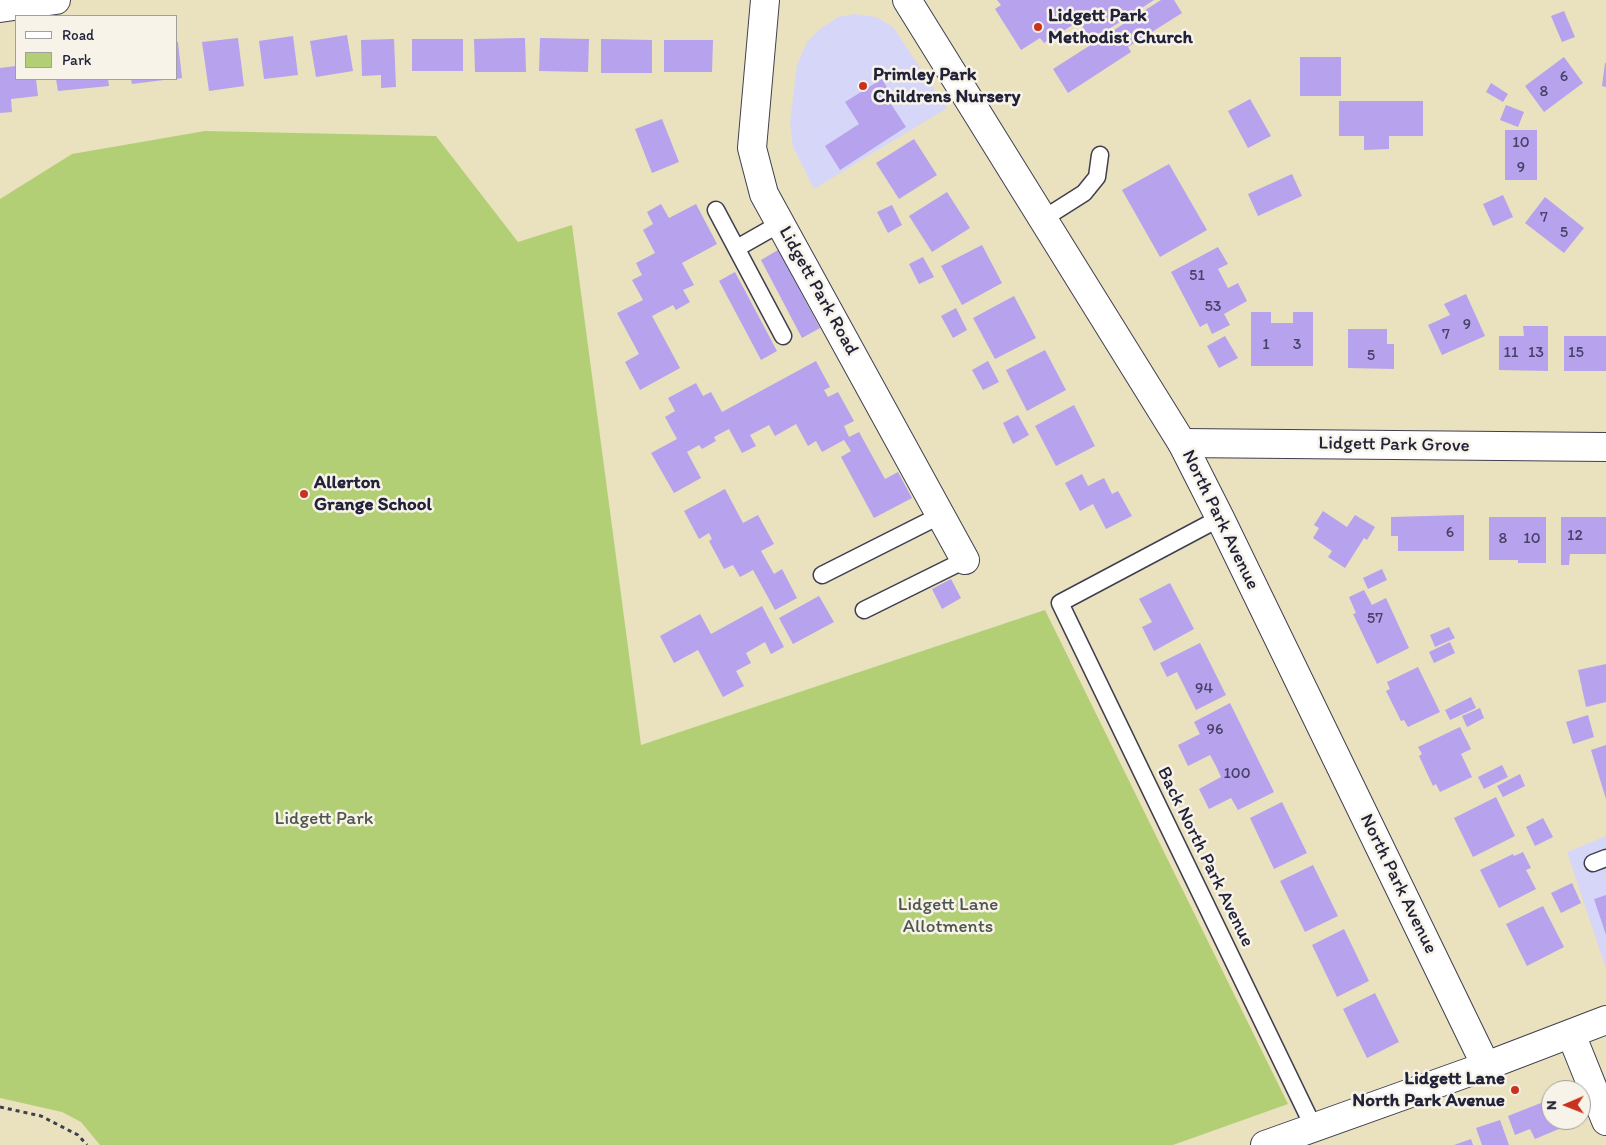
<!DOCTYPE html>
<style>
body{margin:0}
#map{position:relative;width:1606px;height:1145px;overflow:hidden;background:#eae1bf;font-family:Itim,sans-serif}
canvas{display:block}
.legend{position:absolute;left:15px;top:15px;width:162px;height:65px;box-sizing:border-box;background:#f7f3e8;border:1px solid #a29fa3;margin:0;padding:6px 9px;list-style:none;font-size:15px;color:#22223b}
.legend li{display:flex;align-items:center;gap:10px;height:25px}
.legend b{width:25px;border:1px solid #a29fa3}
.north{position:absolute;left:1541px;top:1080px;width:50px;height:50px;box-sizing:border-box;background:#f7f3e8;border:1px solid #a29fa3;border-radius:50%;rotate:269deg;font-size:14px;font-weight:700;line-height:20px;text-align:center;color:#22223b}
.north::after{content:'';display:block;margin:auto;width:18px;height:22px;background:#c8321e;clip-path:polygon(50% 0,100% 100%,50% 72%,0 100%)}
</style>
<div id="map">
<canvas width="1606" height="1145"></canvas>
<ul class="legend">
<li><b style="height:6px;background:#fff"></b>Road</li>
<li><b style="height:14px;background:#b3cf76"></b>Park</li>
</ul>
<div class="north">N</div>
</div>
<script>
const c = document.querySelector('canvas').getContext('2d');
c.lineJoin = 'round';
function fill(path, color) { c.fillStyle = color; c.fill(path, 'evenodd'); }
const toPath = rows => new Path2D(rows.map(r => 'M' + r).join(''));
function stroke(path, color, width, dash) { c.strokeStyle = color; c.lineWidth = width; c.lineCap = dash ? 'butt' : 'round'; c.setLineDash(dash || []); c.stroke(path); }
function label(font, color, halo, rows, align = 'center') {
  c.font = font + ' Itim,sans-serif'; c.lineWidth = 5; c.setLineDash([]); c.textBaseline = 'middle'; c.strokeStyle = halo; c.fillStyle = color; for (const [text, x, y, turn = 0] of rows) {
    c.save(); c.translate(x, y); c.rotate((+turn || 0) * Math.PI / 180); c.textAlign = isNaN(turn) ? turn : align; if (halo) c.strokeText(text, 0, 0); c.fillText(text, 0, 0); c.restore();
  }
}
const built = toPath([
 [855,14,876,17,893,27,947,108,814,189,793,147,790,122,797,65,807,42,820,29,838,17],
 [1606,836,1606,969,1567,852]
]);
const green = toPath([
 [205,131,436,136,518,242,572,225,641,745,1045,610,1288,1104,1173,1145,100,1145,81,1122,62,1112,0,1098,0,199,72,154]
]);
const building = toPath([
 [997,0,1154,0,1098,36,1095,33,1089,37,1079,21,1044,43,1040,38,1021,50,995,9,1001,5],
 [1161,0,1174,0,1182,13,1128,47,1131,52,1068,93,1053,69],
 [1564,11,1575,37,1562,42,1551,16],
 [347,35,353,71,316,77,310,41],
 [293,36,298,75,264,79,259,41],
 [238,38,244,86,209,91,202,42],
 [525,38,526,72,475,72,474,39],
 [540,38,589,39,588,72,539,71],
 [394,39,396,87,381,88,381,75,362,76,361,40],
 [412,39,463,39,463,71,412,71],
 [601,39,652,40,652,73,601,73],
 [664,40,713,40,712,72,664,72],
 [176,42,178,42,182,78,176,79],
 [1300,57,1341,57,1341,96,1300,96],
 [1564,57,1583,83,1544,112,1525,86],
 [1605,63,1606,63,1606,87,1602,86],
 [16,66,16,79,36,79,38,96,11,99,12,112,0,113,0,68],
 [56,79,108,79,109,86,58,91],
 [131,79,164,79,164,80,132,84],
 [882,79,895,101,891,104,906,127,840,170,825,146,859,124,845,102],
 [1491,83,1508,94,1503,102,1486,92],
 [1250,99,1271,136,1248,148,1228,111],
 [1339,101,1423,101,1423,136,1389,136,1389,149,1364,150,1364,136,1339,136],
 [1506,105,1524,112,1518,127,1500,120],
 [662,119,679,162,652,173,635,129],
 [1505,130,1537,130,1537,180,1505,180],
 [914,139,937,175,899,199,876,163],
 [1169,164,1207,230,1160,257,1122,190],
 [1292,174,1302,196,1258,216,1248,194],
 [947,192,970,228,932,252,909,216],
 [1503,195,1513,217,1493,226,1483,204],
 [1545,197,1584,228,1564,253,1525,223],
 [661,204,669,218,696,204,717,244,682,263,694,285,683,290,690,302,676,310,673,305,652,316,680,368,640,390,625,362,639,354,617,313,643,300,632,280,642,275,636,263,655,253,643,230,653,224,647,212],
 [892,205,902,225,888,233,877,212],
 [982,245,1002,283,962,305,941,266],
 [1218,247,1228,264,1218,269,1228,288,1238,283,1247,301,1224,314,1230,325,1212,334,1207,323,1200,327,1171,272],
 [778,250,820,328,802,338,761,260],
 [923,257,934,277,919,284,909,264],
 [735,272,777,351,761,360,719,281],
 [1466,294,1485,336,1442,355,1428,325,1450,315,1444,304],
 [1014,296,1036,338,995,359,973,318],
 [956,308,967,330,953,338,941,316],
 [1251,312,1271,312,1271,323,1293,323,1293,312,1313,312,1313,366,1251,366],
 [1523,326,1548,326,1548,371,1499,370,1499,336,1524,336],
 [1348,329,1387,329,1387,344,1394,344,1394,369,1348,368],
 [1225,336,1238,358,1219,368,1207,346],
 [1564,336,1606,336,1606,371,1564,371],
 [1045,350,1066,390,1027,411,1006,370],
 [816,361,830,387,824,390,828,397,838,392,854,421,844,426,849,437,859,432,885,479,898,472,912,498,874,518,841,457,851,451,844,440,822,452,816,441,808,446,796,424,775,436,769,425,750,435,756,446,742,453,729,429,714,437,716,441,702,449,699,445,687,452,701,478,674,493,651,453,677,439,665,417,675,411,668,398,696,383,703,396,711,392,722,412],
 [988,361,999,382,983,390,972,370],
 [1074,405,1095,446,1056,466,1035,426],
 [1018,415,1029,435,1013,444,1003,423],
 [1082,474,1088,486,1104,478,1112,494,1118,491,1132,516,1106,529,1093,504,1080,511,1065,483],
 [725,489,743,523,758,515,774,544,761,551,774,574,782,569,797,598,775,610,753,570,740,577,733,565,724,569,709,541,712,539,709,533,699,539,684,511],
 [1323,511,1347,527,1355,515,1375,527,1367,540,1364,538,1345,568,1328,557,1332,551,1313,538,1319,528,1314,525],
 [1464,515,1464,551,1398,551,1398,536,1391,536,1391,517],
 [1489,517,1546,517,1546,563,1518,563,1518,560,1489,560],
 [1561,517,1606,517,1606,554,1570,554,1569,565,1561,565],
 [1382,569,1387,580,1368,589,1363,578],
 [951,579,961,598,942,609,932,589],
 [1170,583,1194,629,1154,651,1142,627,1152,622,1139,599],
 [1364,590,1372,605,1386,598,1409,648,1377,664,1353,614,1356,613,1349,597],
 [819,596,834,622,793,644,779,618],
 [762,606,784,647,771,654,765,642,746,653,751,663,736,671,744,686,723,697,698,650,674,663,660,636,700,614,711,634],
 [1449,627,1455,638,1435,647,1430,635],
 [1450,642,1455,653,1434,663,1429,652],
 [1200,643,1226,695,1196,710,1177,672,1167,677,1160,663],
 [1606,664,1606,702,1586,707,1578,670],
 [1418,667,1440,712,1408,727,1404,720,1401,721,1386,691,1390,689,1387,682],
 [1471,697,1476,708,1450,720,1445,710],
 [1230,703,1274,792,1238,810,1231,798,1209,809,1199,789,1221,777,1216,766,1210,755,1188,766,1178,745,1200,734,1194,722],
 [1480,708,1484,718,1467,727,1462,716],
 [1588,715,1594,737,1573,744,1566,722],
 [1460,727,1471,749,1461,754,1472,777,1440,792,1436,784,1433,786,1419,756,1422,754,1418,747],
 [1606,745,1606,799,1591,750],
 [1502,765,1508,777,1484,789,1478,777],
 [1520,774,1525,786,1503,797,1497,786],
 [1496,797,1515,836,1473,857,1454,818],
 [1282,802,1307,853,1274,869,1250,818],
 [1543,818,1553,837,1535,846,1526,827],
 [1523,852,1531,868,1526,870,1536,889,1499,908,1480,870,1513,854,1514,856],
 [1313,865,1338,916,1305,932,1280,881],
 [1572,883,1581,903,1561,913,1551,893],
 [1606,895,1606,935,1594,899],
 [1543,906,1564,947,1527,966,1506,924],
 [1344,929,1369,981,1337,997,1312,945],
 [1375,993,1399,1042,1367,1058,1343,1009],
 [1551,1099,1551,1120,1563,1120,1566,1126,1535,1139,1530,1129,1515,1135,1508,1116],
 [1500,1120,1509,1145,1482,1145,1476,1128],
 [1471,1139,1473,1145,1454,1145]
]);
const path = toPath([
 [0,1107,41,1116,78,1135,87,1145]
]);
const service = toPath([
 [716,210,783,336],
 [1043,219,1084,193,1097,177,1100,155],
 [737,248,781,223],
 [1220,518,1060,603,1314,1128],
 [822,575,941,515],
 [864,610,965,560],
 [1593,863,1606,858]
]);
const minor = toPath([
 [765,0,752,148,764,194,965,560],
 [1182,443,1606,447],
 [1571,1034,1606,1121]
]);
const tertiary = toPath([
 [907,0,1182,443,1220,518,1486,1066],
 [0,8,56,0],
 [1265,1145,1486,1066,1606,1020]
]);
const markers = [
 [1038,27,5,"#c8321e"],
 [863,86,5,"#c8321e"],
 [304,494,5,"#c8321e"],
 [1515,1090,5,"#c8321e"]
];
const numberNames = [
 ["6",1564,77],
 ["8",1544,92],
 ["10",1521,143],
 ["9",1521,168],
 ["7",1544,218],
 ["5",1564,233],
 ["51",1197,276],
 ["53",1213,307],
 ["9",1467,325],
 ["7",1446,335],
 ["1",1266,345],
 ["3",1297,345],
 ["11",1511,353],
 ["13",1536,353],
 ["15",1576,353],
 ["5",1371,356],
 ["6",1450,533],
 ["12",1575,536],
 ["8",1503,539],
 ["10",1532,539],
 ["57",1375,619],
 ["94",1204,689],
 ["96",1215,730],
 ["100",1237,774]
];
const poiNames = [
 ["Lidgett Park",1048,16],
 ["Methodist Church",1048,38],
 ["Primley Park",873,75],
 ["Childrens Nursery",873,97],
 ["Allerton",314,483],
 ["Grange School",314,505],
 ["Lidgett Lane",1505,1079,"right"],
 ["North Park Avenue",1505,1101,"right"]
];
const streetNames = [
 ["Lidgett Park Road",818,291,61],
 ["Lidgett Park Grove",1394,445,1],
 ["North Park Avenue",1220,520,64],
 ["Back North Park Avenue",1205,857,64],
 ["North Park Avenue",1398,884,64]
];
const parkNames = [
 ["Lidgett Park",324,819],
 ["Lidgett Lane",948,905],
 ["Allotments",948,927]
];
fill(built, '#d6d7f8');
fill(green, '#b3cf76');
fill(building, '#b7a2ed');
stroke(service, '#403f4f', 19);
stroke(minor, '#403f4f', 30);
stroke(tertiary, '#403f4f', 30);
stroke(path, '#403f4f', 3, [4, 4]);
stroke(service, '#fff', 16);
stroke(minor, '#fff', 28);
stroke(tertiary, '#fff', 28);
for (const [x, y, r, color] of markers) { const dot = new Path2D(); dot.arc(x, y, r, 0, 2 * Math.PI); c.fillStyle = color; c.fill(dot); stroke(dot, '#f7f3e8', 2); }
label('16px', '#474268', null, numberNames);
label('bold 19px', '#22223b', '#f7f3e8', poiNames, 'left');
label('19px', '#22223b', '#f7f3e8', streetNames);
label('19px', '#4e564d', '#f7f3e8', parkNames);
</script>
